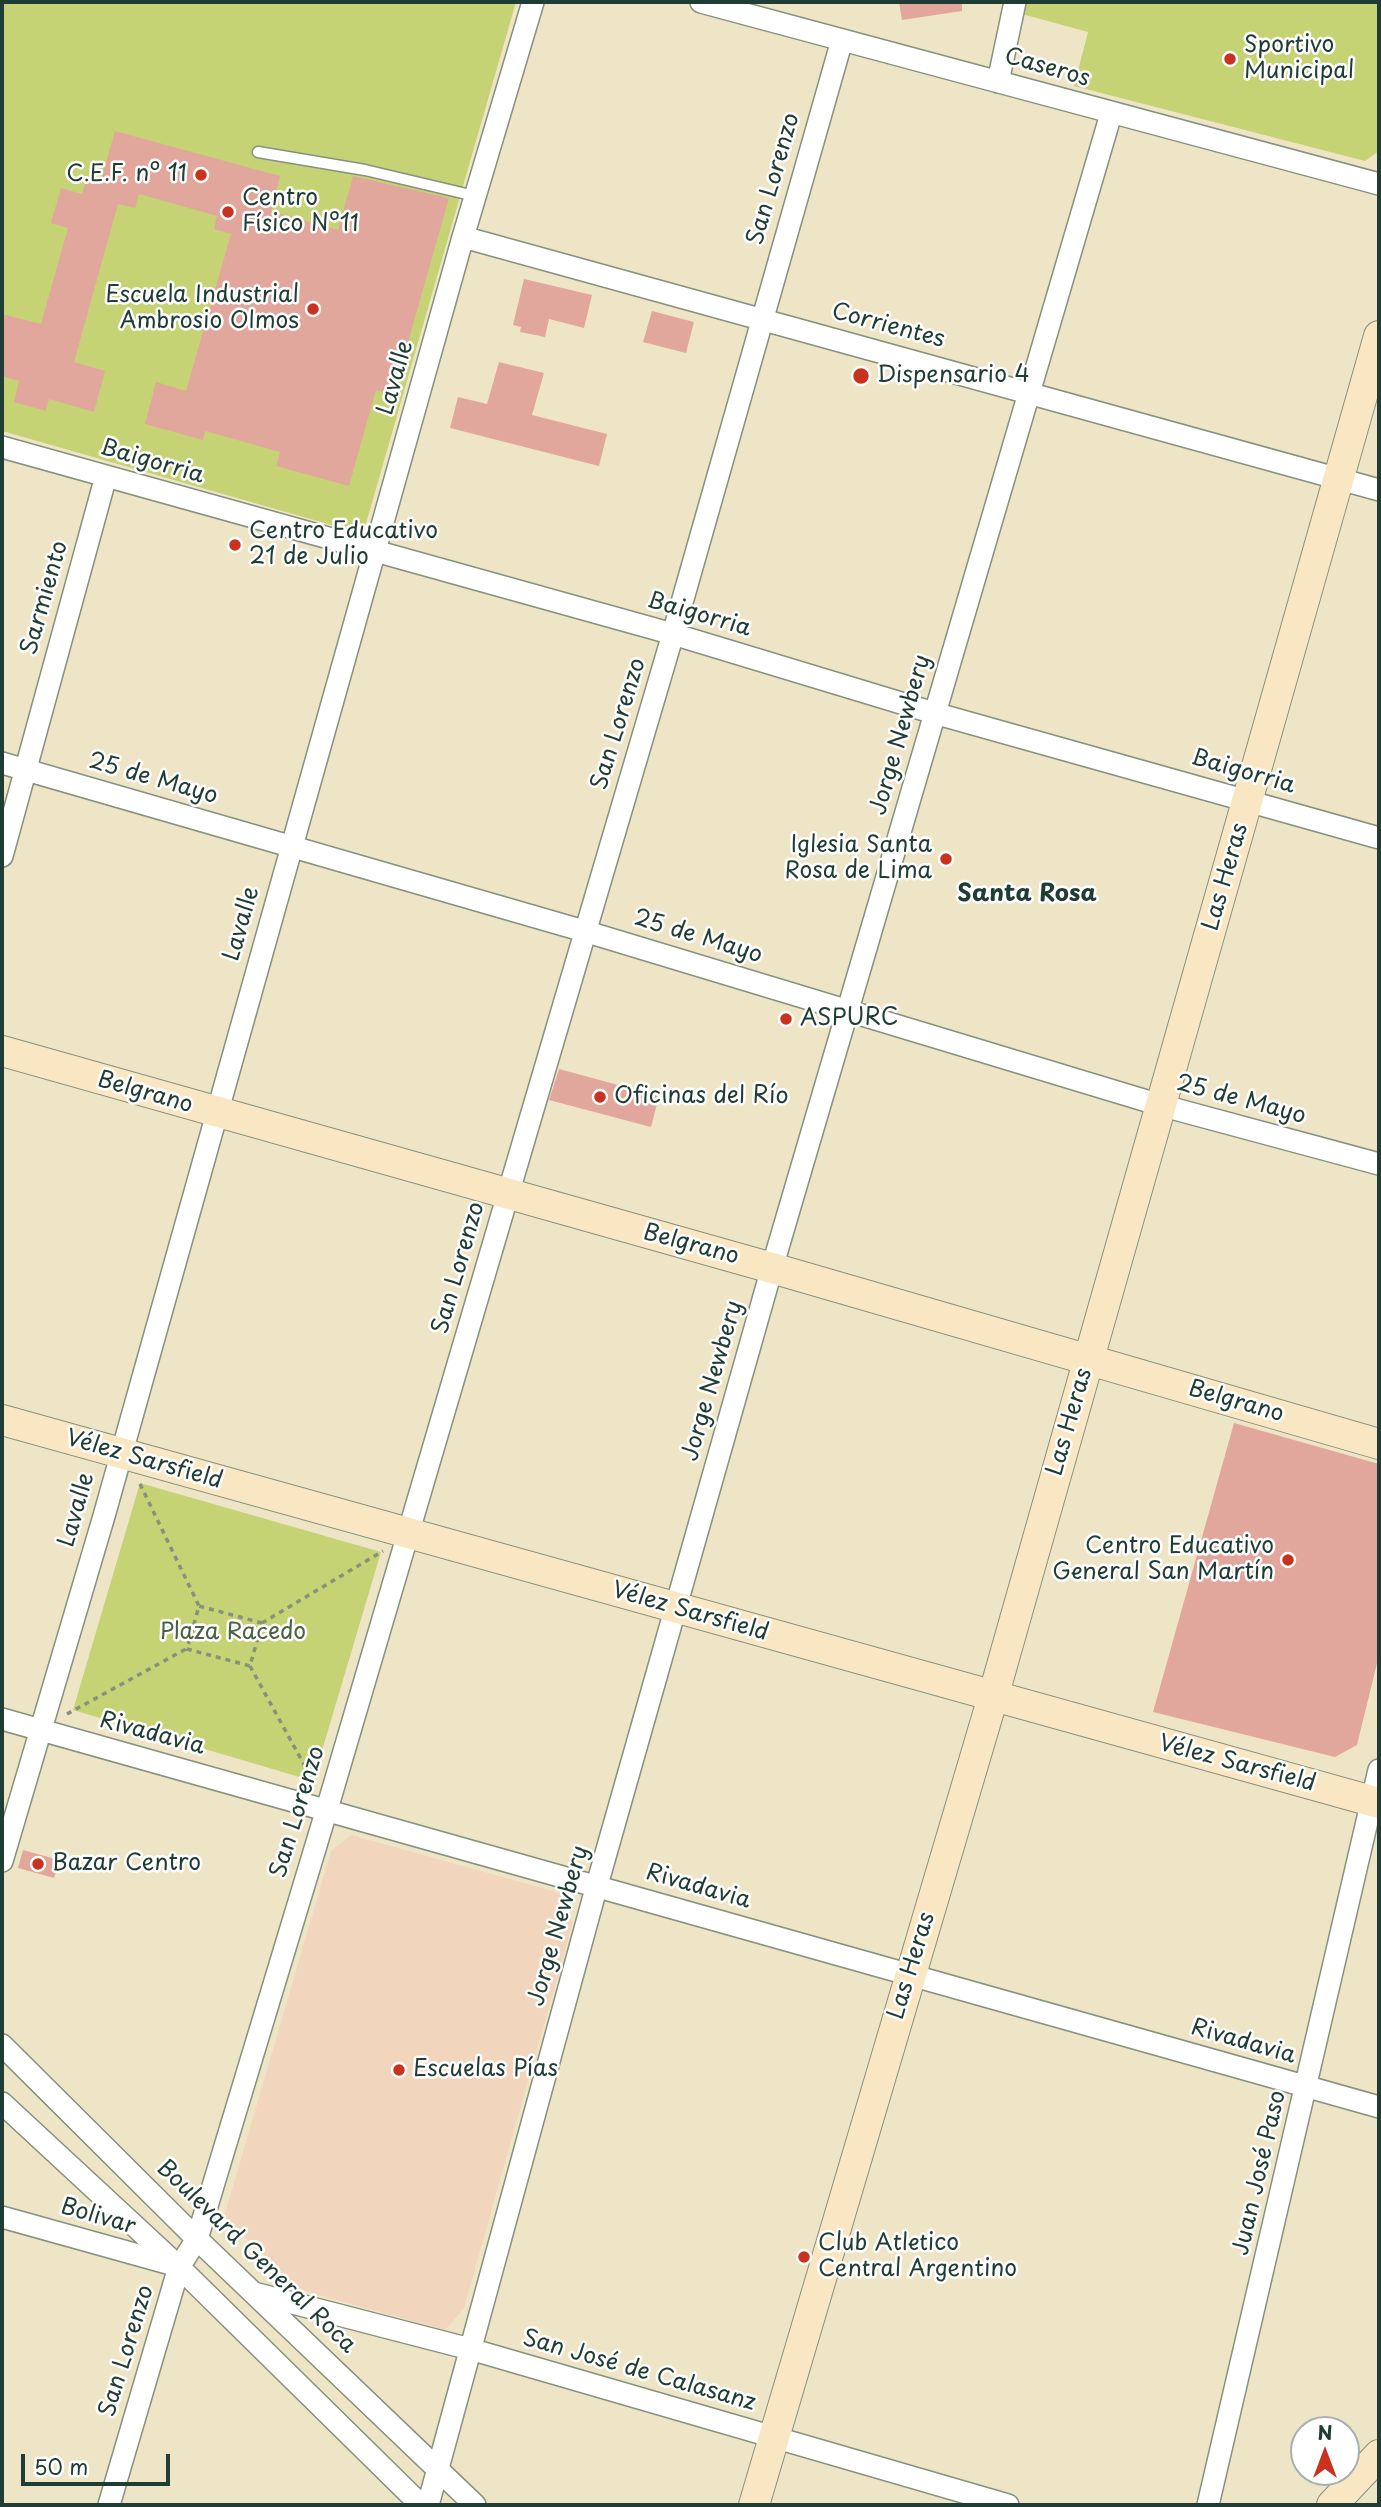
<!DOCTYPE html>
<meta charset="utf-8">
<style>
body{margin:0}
#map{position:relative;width:1381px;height:2507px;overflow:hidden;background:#eee5c7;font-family:"Playpen Sans",sans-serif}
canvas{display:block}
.frame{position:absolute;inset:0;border:4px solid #1f3d34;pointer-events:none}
.north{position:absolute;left:1290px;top:2416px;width:70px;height:70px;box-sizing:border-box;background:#fff;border:2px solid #a5b1ae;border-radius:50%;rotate:0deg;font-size:19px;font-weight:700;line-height:28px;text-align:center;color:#1f3d34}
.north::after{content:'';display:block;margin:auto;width:24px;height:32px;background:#c8321e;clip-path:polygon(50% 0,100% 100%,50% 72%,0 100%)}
.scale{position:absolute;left:21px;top:2454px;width:149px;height:32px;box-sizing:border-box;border:4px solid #1f3d34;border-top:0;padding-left:9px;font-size:21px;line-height:24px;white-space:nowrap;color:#1f3d34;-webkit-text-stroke:5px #fff;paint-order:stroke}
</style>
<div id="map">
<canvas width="1381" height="2507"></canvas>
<div class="frame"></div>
<div class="north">N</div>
<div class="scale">50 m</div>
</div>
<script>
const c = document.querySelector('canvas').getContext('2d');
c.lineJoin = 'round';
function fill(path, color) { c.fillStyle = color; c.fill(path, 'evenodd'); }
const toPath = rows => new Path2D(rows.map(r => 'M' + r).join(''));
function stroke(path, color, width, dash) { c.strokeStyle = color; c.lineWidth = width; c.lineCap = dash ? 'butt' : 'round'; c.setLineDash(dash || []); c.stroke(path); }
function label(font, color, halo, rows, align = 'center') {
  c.font = font + ' "Playpen Sans",sans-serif'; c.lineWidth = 5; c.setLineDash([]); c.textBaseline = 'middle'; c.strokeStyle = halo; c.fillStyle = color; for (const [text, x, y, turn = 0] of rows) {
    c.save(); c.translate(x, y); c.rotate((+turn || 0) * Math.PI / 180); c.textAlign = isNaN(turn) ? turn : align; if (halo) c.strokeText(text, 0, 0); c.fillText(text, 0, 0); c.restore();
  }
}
const built = toPath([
 [351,1835,560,1893,573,1922,464,2308,445,2330,301,2290,224,2217,331,1851]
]);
const green = toPath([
 [2,2,516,2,363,534,2,431],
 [1025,2,1379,2,1379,151,1365,161,1074,86,1088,32,1022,14],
 [140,1483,381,1552,313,1781,73,1710]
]);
const building = toPath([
 [899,2,962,2,962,11,902,20],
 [115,131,280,176,271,211,338,230,353,176,449,198,393,395,376,390,349,486,276,466,280,452,205,431,203,440,145,424,156,382,186,391,231,234,214,229,217,216,139,194,135,208,118,204,74,362,105,371,94,412,49,399,46,411,14,402,19,381,2,376,2,314,41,324,68,228,51,223,61,188,82,194,87,176,101,180],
 [524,279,592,295,584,328,549,319,545,337,520,332,521,327,513,325],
 [652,311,694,322,686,353,643,342],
 [499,362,544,373,532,415,607,434,599,466,450,428,458,397,487,404],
 [559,1069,659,1096,651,1127,549,1100],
 [1234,1423,1379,1464,1379,1655,1357,1745,1335,1757,1153,1712],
 [23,1850,59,1860,54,1878,18,1868]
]);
const path = toPath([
 [140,1484,199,1606,187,1649,250,1666,262,1623,199,1606],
 [262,1623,383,1551],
 [250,1666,313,1781],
 [67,1714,186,1649]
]);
const lane = toPath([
 [258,152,365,170,475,196]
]);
const street = toPath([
 [701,2,1379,184],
 [998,82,1015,2],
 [463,237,1379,490],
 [2,447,673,634,934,713,1379,838],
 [2,763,584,931,1160,1105,1379,1164],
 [2,856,106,476],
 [2,1719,1379,2107],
 [2,1861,104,1516,463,237,533,2],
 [2,2045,197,2239,475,2505],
 [2,2103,179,2267,421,2505],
 [2,2217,174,2265],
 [254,2293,470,2349,1008,2505],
 [109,2505,179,2267,197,2239,327,1809,673,634,842,40],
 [428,2505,597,1885,772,1268,1111,114],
 [1208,2505,1379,1770]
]);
const secondary = toPath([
 [2,1051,772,1268,1379,1444],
 [2,1420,1379,1803],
 [754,2505,993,1697,1379,336],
 [1332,2505,1379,2455]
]);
const markers = [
 [1230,59,7,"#c8321e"],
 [201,175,7,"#c8321e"],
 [228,212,7,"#c8321e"],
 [313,309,7,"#c8321e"],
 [861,376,9,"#c8321e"],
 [235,545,7,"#c8321e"],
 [946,859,7,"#c8321e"],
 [786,1019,7,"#c8321e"],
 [600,1097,7,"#c8321e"],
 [1288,1560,7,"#c8321e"],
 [38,1864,7,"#c8321e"],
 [399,2070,7,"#c8321e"],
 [804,2257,7,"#c8321e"]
];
const poiNames = [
 ["Sportivo",1244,46],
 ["Municipal",1244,72],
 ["C.E.F. nº 11",187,175,"right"],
 ["Centro",242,199],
 ["Físico Nº11",242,225],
 ["Escuela Industrial",299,296,"right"],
 ["Ambrosio Olmos",299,322,"right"],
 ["Dispensario 4",877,376],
 ["Centro Educativo",249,532],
 ["21 de Julio",249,558],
 ["Iglesia Santa",932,846,"right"],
 ["Rosa de Lima",932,872,"right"],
 ["ASPURC",800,1019],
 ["Oficinas del Río",614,1097],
 ["Centro Educativo",1274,1547,"right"],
 ["General San Martín",1274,1573,"right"],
 ["Bazar Centro",52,1864],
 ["Escuelas Pías",413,2070],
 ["Club Atletico",818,2244],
 ["Central Argentino",818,2270]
];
const streetNames = [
 ["Caseros",1047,68,16],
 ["San Lorenzo",774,179,-74],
 ["Corrientes",888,326,15],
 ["Lavalle",396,378,-74],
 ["Baigorria",152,462,16],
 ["Sarmiento",45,598,-74],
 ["Baigorria",699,615,16],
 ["San Lorenzo",619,724,-73],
 ["Jorge Newbery",901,735,-74],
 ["Baigorria",1243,772,16],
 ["25 de Mayo",153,779,16],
 ["Las Heras",1226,877,-74],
 ["Lavalle",242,924,-74],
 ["25 de Mayo",698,937,17],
 ["Belgrano",145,1093,16],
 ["25 de Mayo",1241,1100,15],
 ["Belgrano",691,1245,15],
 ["San Lorenzo",459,1268,-74],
 ["Jorge Newbery",713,1381,-74],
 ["Belgrano",1236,1402,16],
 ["Las Heras",1070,1422,-74],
 ["Vélez Sarsfield",144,1460,16],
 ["Lavalle",77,1510,-74],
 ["Vélez Sarsfield",690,1612,16],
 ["Rivadavia",152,1734,15],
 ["Vélez Sarsfield",1237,1764,15],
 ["San Lorenzo",298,1812,-73],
 ["Rivadavia",698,1887,16],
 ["Jorge Newbery",559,1926,-74],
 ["Las Heras",912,1966,-73],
 ["Rivadavia",1243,2042,16],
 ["Juan José Paso",1260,2173,-77],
 ["Bolivar",98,2217,16],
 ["Boulevard General Roca",256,2257,44],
 ["San Lorenzo",127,2351,-73],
 ["San José de Calasanz",639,2371,16]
];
const parkNames = [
 ["Plaza Racedo",233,1633]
];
const neighbourhoodNames = [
 ["Santa Rosa",1027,894]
];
fill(built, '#f1d5bd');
fill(green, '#c6d374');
fill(building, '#e1a79d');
stroke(lane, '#86917e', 13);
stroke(street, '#86917e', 24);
stroke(secondary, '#86917e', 32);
stroke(path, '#86917e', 3.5, [5, 5]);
stroke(lane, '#fff', 10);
stroke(street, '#fff', 21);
stroke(secondary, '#f9e7c3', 30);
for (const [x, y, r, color] of markers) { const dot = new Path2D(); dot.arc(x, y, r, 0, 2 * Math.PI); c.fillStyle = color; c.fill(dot); stroke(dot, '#fff', 2.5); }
label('23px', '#1f3d34', '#fff', poiNames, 'left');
label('23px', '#1f3d34', '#fff', streetNames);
label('23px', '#496244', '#fff', parkNames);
label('bold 24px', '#1f3d34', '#fff', neighbourhoodNames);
</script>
